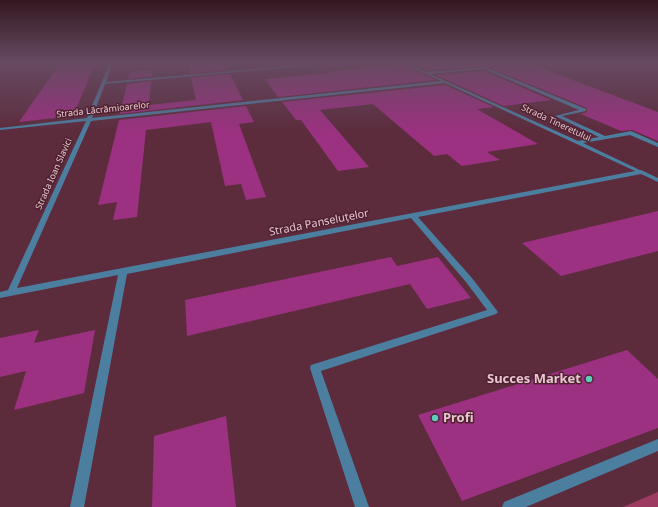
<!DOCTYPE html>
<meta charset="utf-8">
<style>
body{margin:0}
canvas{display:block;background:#5c2b3c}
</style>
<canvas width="658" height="507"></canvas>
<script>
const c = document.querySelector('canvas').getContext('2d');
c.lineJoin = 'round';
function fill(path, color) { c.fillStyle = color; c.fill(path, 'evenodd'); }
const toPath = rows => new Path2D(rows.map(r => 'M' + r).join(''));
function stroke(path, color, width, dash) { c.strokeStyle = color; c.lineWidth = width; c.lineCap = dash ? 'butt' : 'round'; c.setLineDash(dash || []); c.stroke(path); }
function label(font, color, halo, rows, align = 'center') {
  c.font = font + ' "Noto Sans",sans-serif'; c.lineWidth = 3; c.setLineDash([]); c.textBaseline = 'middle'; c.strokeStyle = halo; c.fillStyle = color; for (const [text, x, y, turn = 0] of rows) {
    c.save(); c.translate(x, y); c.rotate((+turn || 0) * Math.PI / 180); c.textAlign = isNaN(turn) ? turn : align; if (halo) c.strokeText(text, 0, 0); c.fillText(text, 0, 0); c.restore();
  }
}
const green = toPath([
 [658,492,658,507,623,507]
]);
const building = toPath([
 [73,62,96,62,73,116,19,122,60,63],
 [205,62,223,62,227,70,190,73,188,64],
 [525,62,658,112,658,141,632,130,621,131,581,114,587,112,587,108,486,66,427,70,410,63],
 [401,64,436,80,278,97,265,79,329,73,327,72],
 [152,70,152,76,128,79,130,72],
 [484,71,574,110,551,100,504,106,436,75],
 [230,74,243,100,120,114,127,84,151,81,149,105,196,100,191,78],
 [445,85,494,107,477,109,538,144,487,152,500,160,462,166,447,154,434,156,373,104,320,110,369,167,338,171,301,120,296,120,282,102],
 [246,106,254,122,239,124,266,197,246,200,241,184,225,186,211,122,146,130,137,217,113,220,117,202,98,205,119,120],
 [658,211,658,251,561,276,522,243],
 [391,257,397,266,438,257,471,298,427,309,410,284,187,336,185,300],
 [39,330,34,343,95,330,84,393,14,410,26,371,0,377,0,338],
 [627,350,658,379,658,428,462,501,418,415],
 [226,416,236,507,152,507,154,436]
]);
const minor = toPath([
 [110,62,113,62,106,82,334,62,351,62,105,84,92,118,441,81,401,62,405,62,427,72,485,67,586,109,586,111,562,116,605,136,631,131,658,143,658,147,630,135,583,143,644,172,641,174,418,217,472,278,498,312,496,314,321,371,369,507,355,507,310,368,311,365,487,310,466,282,411,218,127,274,84,507,70,507,118,275,0,298,0,292,8,290,86,121,0,130,0,128,87,118,110,62],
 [484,69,579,110,555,116,599,137,578,141,430,74,484,69],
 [445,83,635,171,17,288,91,121,445,83],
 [658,439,658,451,526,507,502,507,504,502,658,439]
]);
const tertiary = toPath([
 [641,170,658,178,658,182,639,173,638,172,641,170]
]);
const markers = [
 [589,379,4,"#5dceb9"],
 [435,418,4,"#5dceb9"]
];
const farStreetnames = [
 ["Strada Lăcrămioarelor",103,110,-6],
 ["Strada Tineretului",556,123,25],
 ["Strada Ioan Slavici",54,174,-66]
];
const streetNames = [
 ["Strada Panseluțelor",319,223,-11]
];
const nearPoinames = [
 ["Succes Market",581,379],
 ["Profi",443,418,"left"]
];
fill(green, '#9d3c60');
fill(building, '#9c3081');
fill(minor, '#4c7ea0');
fill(tertiary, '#4c7ea0');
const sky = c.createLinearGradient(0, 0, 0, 133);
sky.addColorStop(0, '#331821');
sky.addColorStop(0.47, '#664a61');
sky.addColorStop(1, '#664a6100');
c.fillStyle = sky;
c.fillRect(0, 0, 658, 133);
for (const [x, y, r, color] of markers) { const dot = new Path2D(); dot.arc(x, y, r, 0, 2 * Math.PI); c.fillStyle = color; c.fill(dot); stroke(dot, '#502131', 1.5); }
label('9px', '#e7c8d1', '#502131', farStreetnames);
label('11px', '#e7c8d1', '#502131', streetNames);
label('bold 13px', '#e7c8d1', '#502131', nearPoinames, 'right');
</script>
